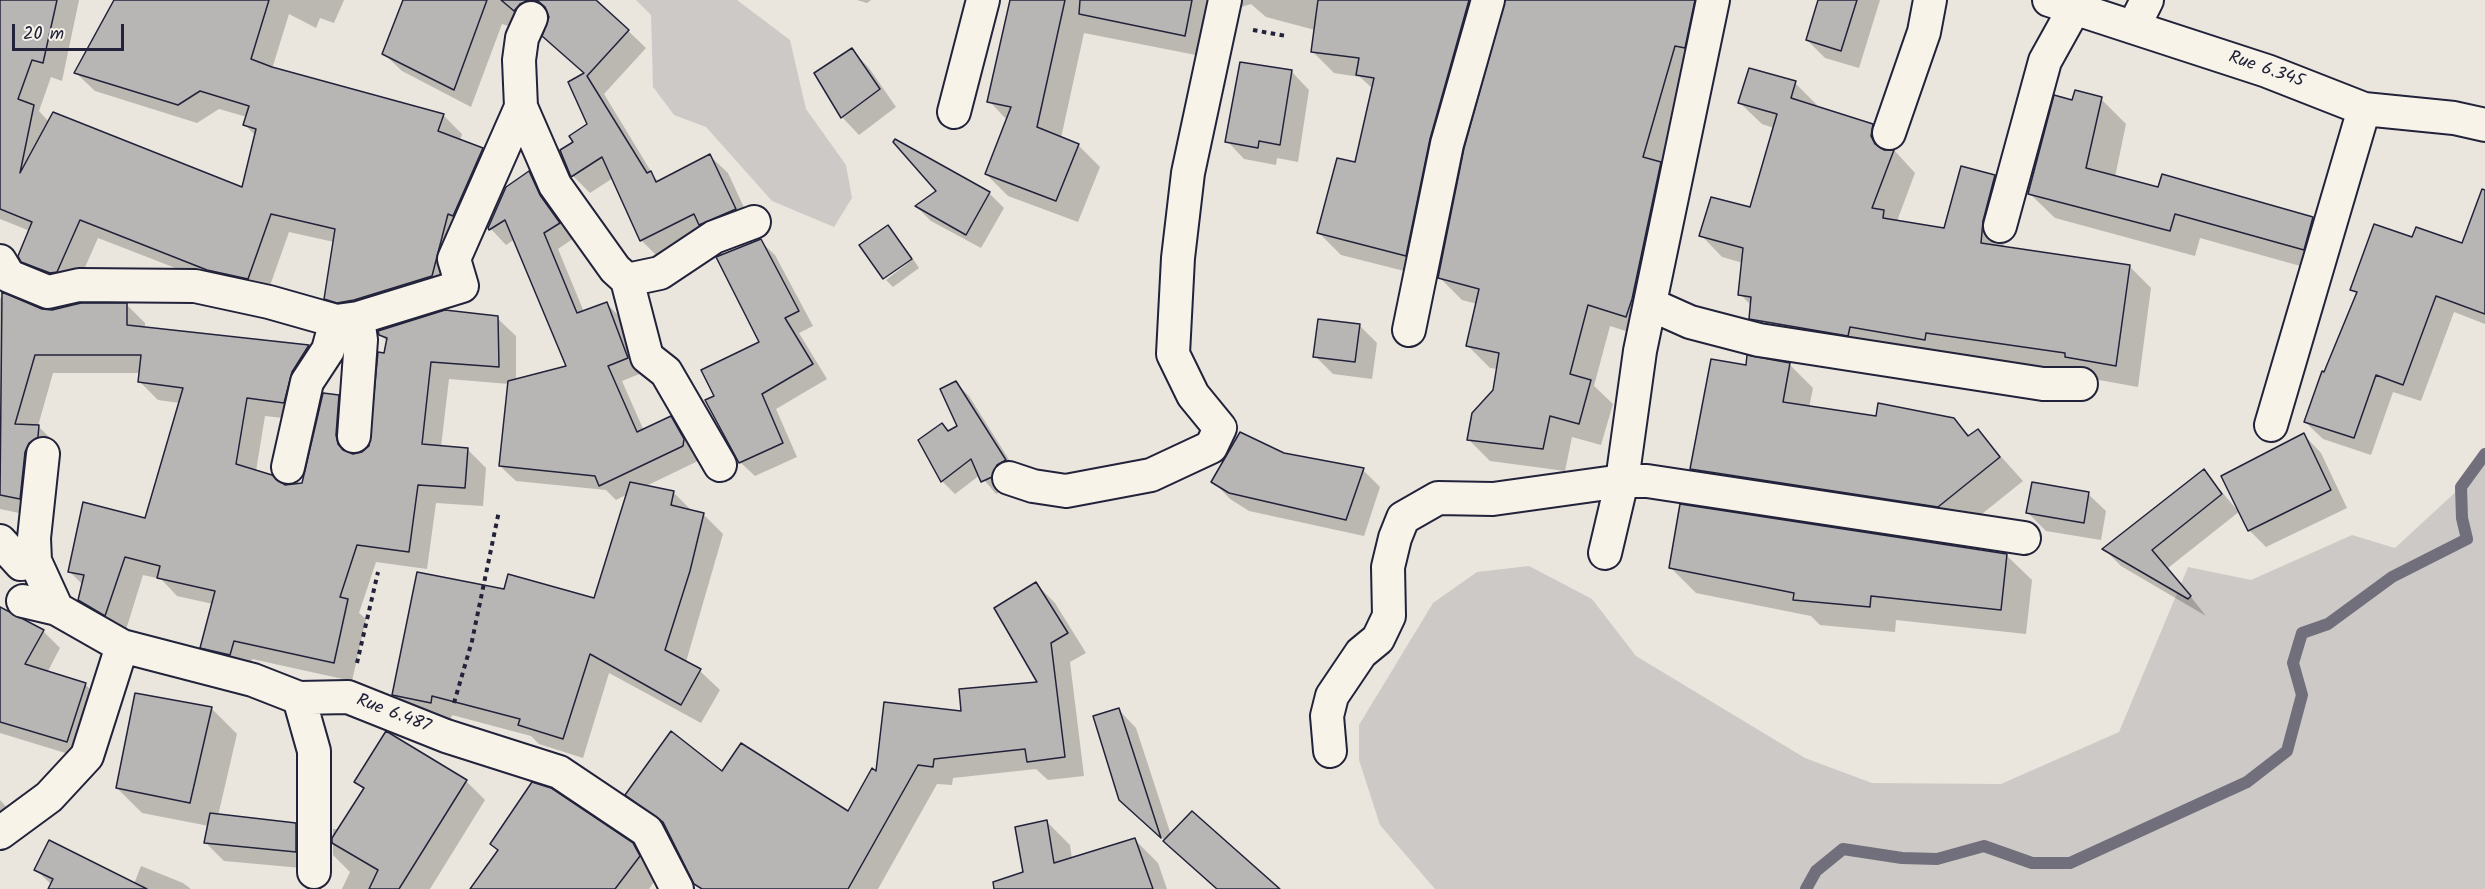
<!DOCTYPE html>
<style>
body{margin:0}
#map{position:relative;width:2485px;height:889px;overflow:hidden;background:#eae6de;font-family:Kalam,sans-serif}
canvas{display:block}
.scale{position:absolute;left:12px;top:24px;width:112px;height:27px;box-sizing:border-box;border:3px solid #22223b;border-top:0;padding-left:8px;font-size:18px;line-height:21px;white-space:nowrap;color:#22223b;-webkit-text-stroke:4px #f7f3e8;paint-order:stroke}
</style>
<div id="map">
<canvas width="2485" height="889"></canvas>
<div class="scale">20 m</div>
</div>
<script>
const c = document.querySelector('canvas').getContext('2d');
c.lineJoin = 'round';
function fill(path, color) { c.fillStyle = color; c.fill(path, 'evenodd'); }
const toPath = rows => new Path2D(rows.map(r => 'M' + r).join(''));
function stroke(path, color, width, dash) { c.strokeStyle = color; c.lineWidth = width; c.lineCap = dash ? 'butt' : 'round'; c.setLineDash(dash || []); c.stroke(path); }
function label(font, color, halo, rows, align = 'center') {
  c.font = font + ' Kalam,sans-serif'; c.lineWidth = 4.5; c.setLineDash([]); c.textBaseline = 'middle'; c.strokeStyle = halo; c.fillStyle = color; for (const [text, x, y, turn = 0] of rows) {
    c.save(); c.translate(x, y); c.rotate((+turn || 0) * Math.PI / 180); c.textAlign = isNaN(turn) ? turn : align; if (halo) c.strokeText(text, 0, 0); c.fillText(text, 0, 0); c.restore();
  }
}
const green = toPath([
 [636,0,737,0,790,40,806,109,846,165,852,198,834,227,772,201,706,127,674,115,653,87,651,15],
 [2485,451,2485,889,1435,889,1380,825,1359,760,1359,725,1433,603,1477,572,1529,566,1592,599,1636,656,1805,758,1872,783,2001,784,2119,732,2188,567,2251,580,2352,535,2395,548,2461,487]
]);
const shadow = toPath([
 [0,0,79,0,62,81,51,77,39,111,49,122,243,189,256,136,245,125,247,117,219,109,197,123,95,91,76,73,115,0,344,0,334,23,320,18,316,28,289,14,272,69,444,116,462,134,460,141,482,150,501,168,450,295,344,317,325,298,334,242,289,232,266,297,227,288,98,238,75,290,42,280,23,261,30,231,0,219],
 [450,0,596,0,646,48,604,94,655,178,659,182,710,156,728,173,753,227,659,258,641,240,613,178,590,193,572,175,575,142,589,125,585,74,544,36,550,17,539,20,530,33,502,24,471,107,402,71,384,54],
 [857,0,871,0,867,3],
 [1011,0,1698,0,1648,338,1610,326,1594,386,1613,404,1601,445,1572,437,1565,471,1490,461,1468,439,1494,391,1498,369,1490,368,1468,346,1477,304,1462,300,1440,278,1507,3,1497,9,1428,277,1341,255,1319,233,1356,164,1373,89,1360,77,1334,73,1312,51,1315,30,1266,17,1251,4,1235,9,1206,57,1084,33,1061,138,1078,145,1100,167,1078,222,1008,196,986,174,1007,120,989,101],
 [1820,0,1880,0,1859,68,1825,58,1807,40],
 [852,50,869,68,896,107,859,135,842,117],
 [1241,64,1292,72,1309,90,1298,162,1277,158,1276,165,1244,159,1227,141],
 [1795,83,1817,105,1816,108,1872,126,1915,173,1897,221,1945,230,1994,176,2016,198,2003,248,2130,267,2151,288,2138,387,2088,378,2084,374,1948,354,1773,340,1751,318,1752,306,1740,294,1743,263,1722,257,1701,235,1751,209,1774,128,1762,124,1740,103],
 [2101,99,2126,124,2115,177,2159,189,2163,176,2313,218,2338,244,2329,274,2200,238,2195,256,2055,218,2029,193,2073,101],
 [529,173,544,188,555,212,574,238,558,249,584,312,607,304,622,319,642,373,622,381,644,431,670,418,686,433,699,456,698,461,644,487,673,492,693,512,704,515,723,534,686,662,700,671,720,690,701,723,609,673,583,758,539,744,531,736,452,715,450,722,413,714,393,694,505,590,595,599,628,494,616,500,606,490,516,481,500,466,509,384,449,379,441,447,467,449,486,468,483,506,436,503,427,569,376,562,359,613,366,619,352,681,252,659,248,673,220,666,202,647,213,604,177,596,161,579,143,575,125,633,98,618,79,600,83,585,69,571,146,520,180,403,158,400,139,381,140,373,53,373,38,426,57,445,38,517,0,509,0,299,3,294,41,310,127,305,145,323,145,328,309,346,327,364,302,420,265,416,256,471,284,486,303,485,338,396,357,415,354,455,363,453,371,446,388,342,380,335,497,318,516,336,516,380,568,367,515,239,506,245,489,227],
 [938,192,989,193,1004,208,981,248,931,221,917,207],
 [888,227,912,257,884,277],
 [2485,227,2485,324,2454,312,2421,401,2393,392,2371,455,2323,439,2305,422,2357,294,2352,289,2413,239,2463,245],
 [760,241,775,255,813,326,799,333,827,379,776,409,797,457,755,476,740,462,716,396,761,342],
 [913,259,919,268,893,287,886,280],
 [1360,326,1377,343,1372,379,1333,374,1315,356],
 [1789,364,1813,388,1809,408,1878,418,1953,419,1970,436,1978,431,2023,481,1962,530,1716,493,1692,469,1747,367],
 [956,383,969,396,1018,474,1005,490,996,494,980,475,955,494,942,481,949,432,958,427],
 [2304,435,2321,453,2347,508,2266,547,2249,530,2240,511,2168,568,2206,616,2121,566,2104,549,2204,471,2238,511],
 [1283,454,1363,470,1380,487,1364,536,1249,511,1230,499,1213,481],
 [2088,494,2106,511,2101,540,2046,531,2028,513],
 [2006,555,2032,580,2026,634,1896,620,1895,632,1820,625,1811,616,1696,593,1670,567],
 [1036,584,1055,603,1086,653,1070,662,1084,776,1048,780,1036,769,953,778,952,785,937,784,878,889,701,889,695,883,668,830,627,795,722,773,849,813,877,773,962,713,1040,684],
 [0,609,43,631,60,648,47,673,85,684,102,702,85,759,0,733],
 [211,708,237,734,218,816,295,824,313,842,313,869,224,861,206,843,209,826,142,813,117,788],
 [1119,710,1136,728,1171,835,1229,889,1217,889,1120,799],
 [356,781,466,781,485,800,430,889,342,889,350,872,333,855,333,829,339,829,365,790],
 [0,800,22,824,0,847],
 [1047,822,1070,845,1072,859,1135,840,1158,863,1167,889,1027,889],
 [632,845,652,865,658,876,649,889,472,889],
 [141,866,183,883,191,889,50,889,52,885,36,870,134,884]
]);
const stream = toPath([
 [1806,889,1816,871,1843,849,1902,858,1937,859,1984,846,2032,863,2070,863,2247,782,2287,751,2302,695,2293,663,2302,633,2328,624,2392,577,2467,539,2462,518,2461,487,2485,454]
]);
const building = toPath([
 [0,0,57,0,43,63,32,60,18,99,34,105,20,173,53,112,242,187,256,129,243,125,249,106,200,91,178,105,74,73,114,0,269,0,251,59,272,67,444,114,438,131,483,148,453,216,448,214,432,276,354,300,337,303,324,299,335,229,271,214,248,279,207,270,80,220,57,272,50,273,21,262,18,256,32,222,0,209,0,0],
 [403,0,487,0,454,90,382,54,403,0],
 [501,0,596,0,629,30,587,76,647,173,651,171,656,182,710,154,736,209,699,225,694,214,640,241,602,157,571,177,560,150,573,142,569,136,587,124,568,82,584,73,542,36,549,17,545,7,538,1,529,0,520,4,514,11,501,0],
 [1010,0,1065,0,1037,127,1079,144,1056,201,985,174,1011,107,987,102,1010,0],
 [1080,0,1192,0,1185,36,1079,14,1080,0],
 [1318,0,1469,0,1430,139,1406,256,1317,233,1337,158,1355,162,1374,78,1356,75,1359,58,1311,52,1318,0],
 [1505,0,1695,0,1685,48,1675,46,1643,157,1661,162,1632,299,1626,317,1588,305,1570,374,1591,380,1579,424,1550,416,1543,449,1467,440,1472,413,1493,390,1499,353,1466,346,1479,289,1438,278,1464,148,1505,0],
 [1818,0,1857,0,1841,51,1806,40,1818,0],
 [852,48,880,89,841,118,814,73,852,48],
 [1240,62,1292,70,1280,145,1259,141,1258,148,1225,142,1240,62],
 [1749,68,1796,81,1791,98,1873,124,1871,136,1875,144,1884,150,1894,150,1872,208,1884,210,1883,218,1944,228,1961,166,1995,175,1983,221,1981,243,2130,265,2116,366,2065,357,2065,353,1926,333,1925,340,1850,327,1848,336,1749,319,1751,297,1738,295,1743,248,1699,236,1711,197,1750,207,1777,114,1738,103,1749,68],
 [2075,90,2102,97,2086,168,2158,187,2162,174,2313,217,2304,250,2175,214,2170,231,2028,194,2054,95,2072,100,2075,90],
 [895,139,990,192,966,235,915,206,936,191,893,142,895,139],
 [529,171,540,195,560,223,544,233,577,313,607,302,628,358,608,366,637,432,671,416,684,439,683,446,599,486,595,476,499,466,508,381,566,366,505,220,489,230,488,228,506,187,529,171],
 [2482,189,2485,190,2485,314,2436,296,2403,385,2376,375,2354,438,2304,422,2322,371,2324,372,2357,292,2350,290,2374,224,2412,237,2416,227,2462,243,2482,189],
 [888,225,912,259,883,279,859,245,888,225],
 [761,239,799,311,785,318,813,364,762,394,783,443,739,463,705,400,714,396,701,370,759,342,716,257,761,239],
 [2,292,42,309,52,310,81,303,127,303,127,325,309,345,292,372,284,403,247,398,236,464,272,475,285,485,302,483,323,393,339,395,336,435,338,444,343,450,353,454,362,452,369,446,378,352,384,353,387,338,379,335,378,331,445,310,498,316,499,367,431,362,422,444,468,448,465,488,418,485,409,552,357,545,340,597,348,599,334,663,234,641,230,655,200,648,215,591,157,578,160,566,125,557,105,616,78,600,84,575,68,572,83,502,145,518,183,388,138,382,141,355,35,355,15,424,39,425,38,437,29,443,25,452,20,499,0,495,2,292],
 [1318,319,1360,324,1355,362,1313,357,1318,319],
 [1747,355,1790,363,1783,402,1876,416,1878,403,1954,418,1968,436,1978,429,2000,457,1938,507,1690,469,1711,359,1746,365,1747,355],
 [956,381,1006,460,997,465,992,477,981,482,971,459,941,482,918,440,942,423,948,431,957,426,940,389,956,381],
 [1240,432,1284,453,1364,468,1346,520,1229,493,1211,482,1240,432],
 [2304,433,2331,490,2248,531,2221,476,2304,433],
 [2204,469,2222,494,2152,550,2191,596,2188,599,2102,549,2204,469],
 [630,482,674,491,671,505,704,513,690,571,665,650,701,669,681,705,590,654,563,739,518,725,520,719,432,696,431,703,392,695,417,572,504,589,508,574,594,598,630,482],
 [2032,482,2089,492,2084,523,2026,513,2032,482],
 [1680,504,2007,554,2001,610,1871,596,1870,607,1793,600,1794,593,1669,568,1680,504],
 [1036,582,1068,633,1051,643,1065,757,1027,762,1025,749,934,759,933,767,918,765,848,889,702,889,694,884,663,822,625,795,671,731,722,771,741,743,848,811,872,768,876,771,884,702,961,711,959,689,1037,682,994,608,1036,582],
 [0,607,44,630,25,664,86,683,67,742,0,722,0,607],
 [135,693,212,707,190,803,116,788,135,693],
 [1119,708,1161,838,1119,800,1093,716,1119,708],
 [386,731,467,780,399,889,369,889,378,870,332,843,332,838,364,788,354,782,386,731],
 [532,782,551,788,633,843,640,856,615,889,470,889,498,850,490,844,532,782],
 [1192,811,1280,889,1217,889,1163,841,1192,811],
 [210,813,296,823,296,852,204,843,210,813],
 [1047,820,1054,863,1135,838,1153,889,994,889,993,882,1023,872,1015,827,1047,820],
 [49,840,147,889,48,889,53,879,34,870,49,840]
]);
const path = toPath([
 [1253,30,1286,36],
 [357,663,378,572],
 [454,703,472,641,499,511]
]);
const minor = toPath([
 [2049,0,2267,71,2364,109,2454,118,2485,125],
 [2134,26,2147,0],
 [521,107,519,60,522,38,531,18],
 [954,112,983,0],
 [1889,133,1924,32,1930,0],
 [2000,226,2045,61,2075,7],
 [0,261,9,276,48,292,79,285,195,286,269,302,336,321,358,318,462,286,454,259,521,107,555,185,615,269,627,280,647,357,666,372,720,465],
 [627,280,660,273,714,237,754,222],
 [1652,305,1690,322,1759,340,2043,384,2081,384],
 [1409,330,1447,144,1488,0],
 [2271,425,2364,109],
 [354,436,361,340,358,318],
 [288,467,307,382,328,350,336,321],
 [1009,478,1033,486,1066,491,1151,475,1211,447,1220,428,1193,395,1173,354,1178,258,1188,173,1225,0],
 [0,541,21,564,35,561,57,609,122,646,253,680,299,698,348,697,446,736,559,772,647,831,677,889],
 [1605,553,1622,481,1640,351,1713,0],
 [35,561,34,538,43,454],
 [23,601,57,609],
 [299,698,314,751,314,872],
 [1330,751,1327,716,1332,696,1361,653,1378,639,1389,616,1388,567,1395,538,1403,518,1438,498,1493,499,1622,481,1647,481,2024,538],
 [0,833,49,797,87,756,122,646]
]);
const streetNames = [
 ["Rue 6.345",2266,71,19],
 ["Rue 6.487",393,715,21]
];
fill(green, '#cdc9c6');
fill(shadow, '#0003');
stroke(stream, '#716f7b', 12);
fill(building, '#b8b6b5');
stroke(building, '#22223b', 1.5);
stroke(minor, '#22223b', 36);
stroke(path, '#22223b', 4, [4.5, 4.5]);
stroke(minor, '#f7f3e8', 32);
label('18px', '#22223b', '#f7f3e8', streetNames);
</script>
